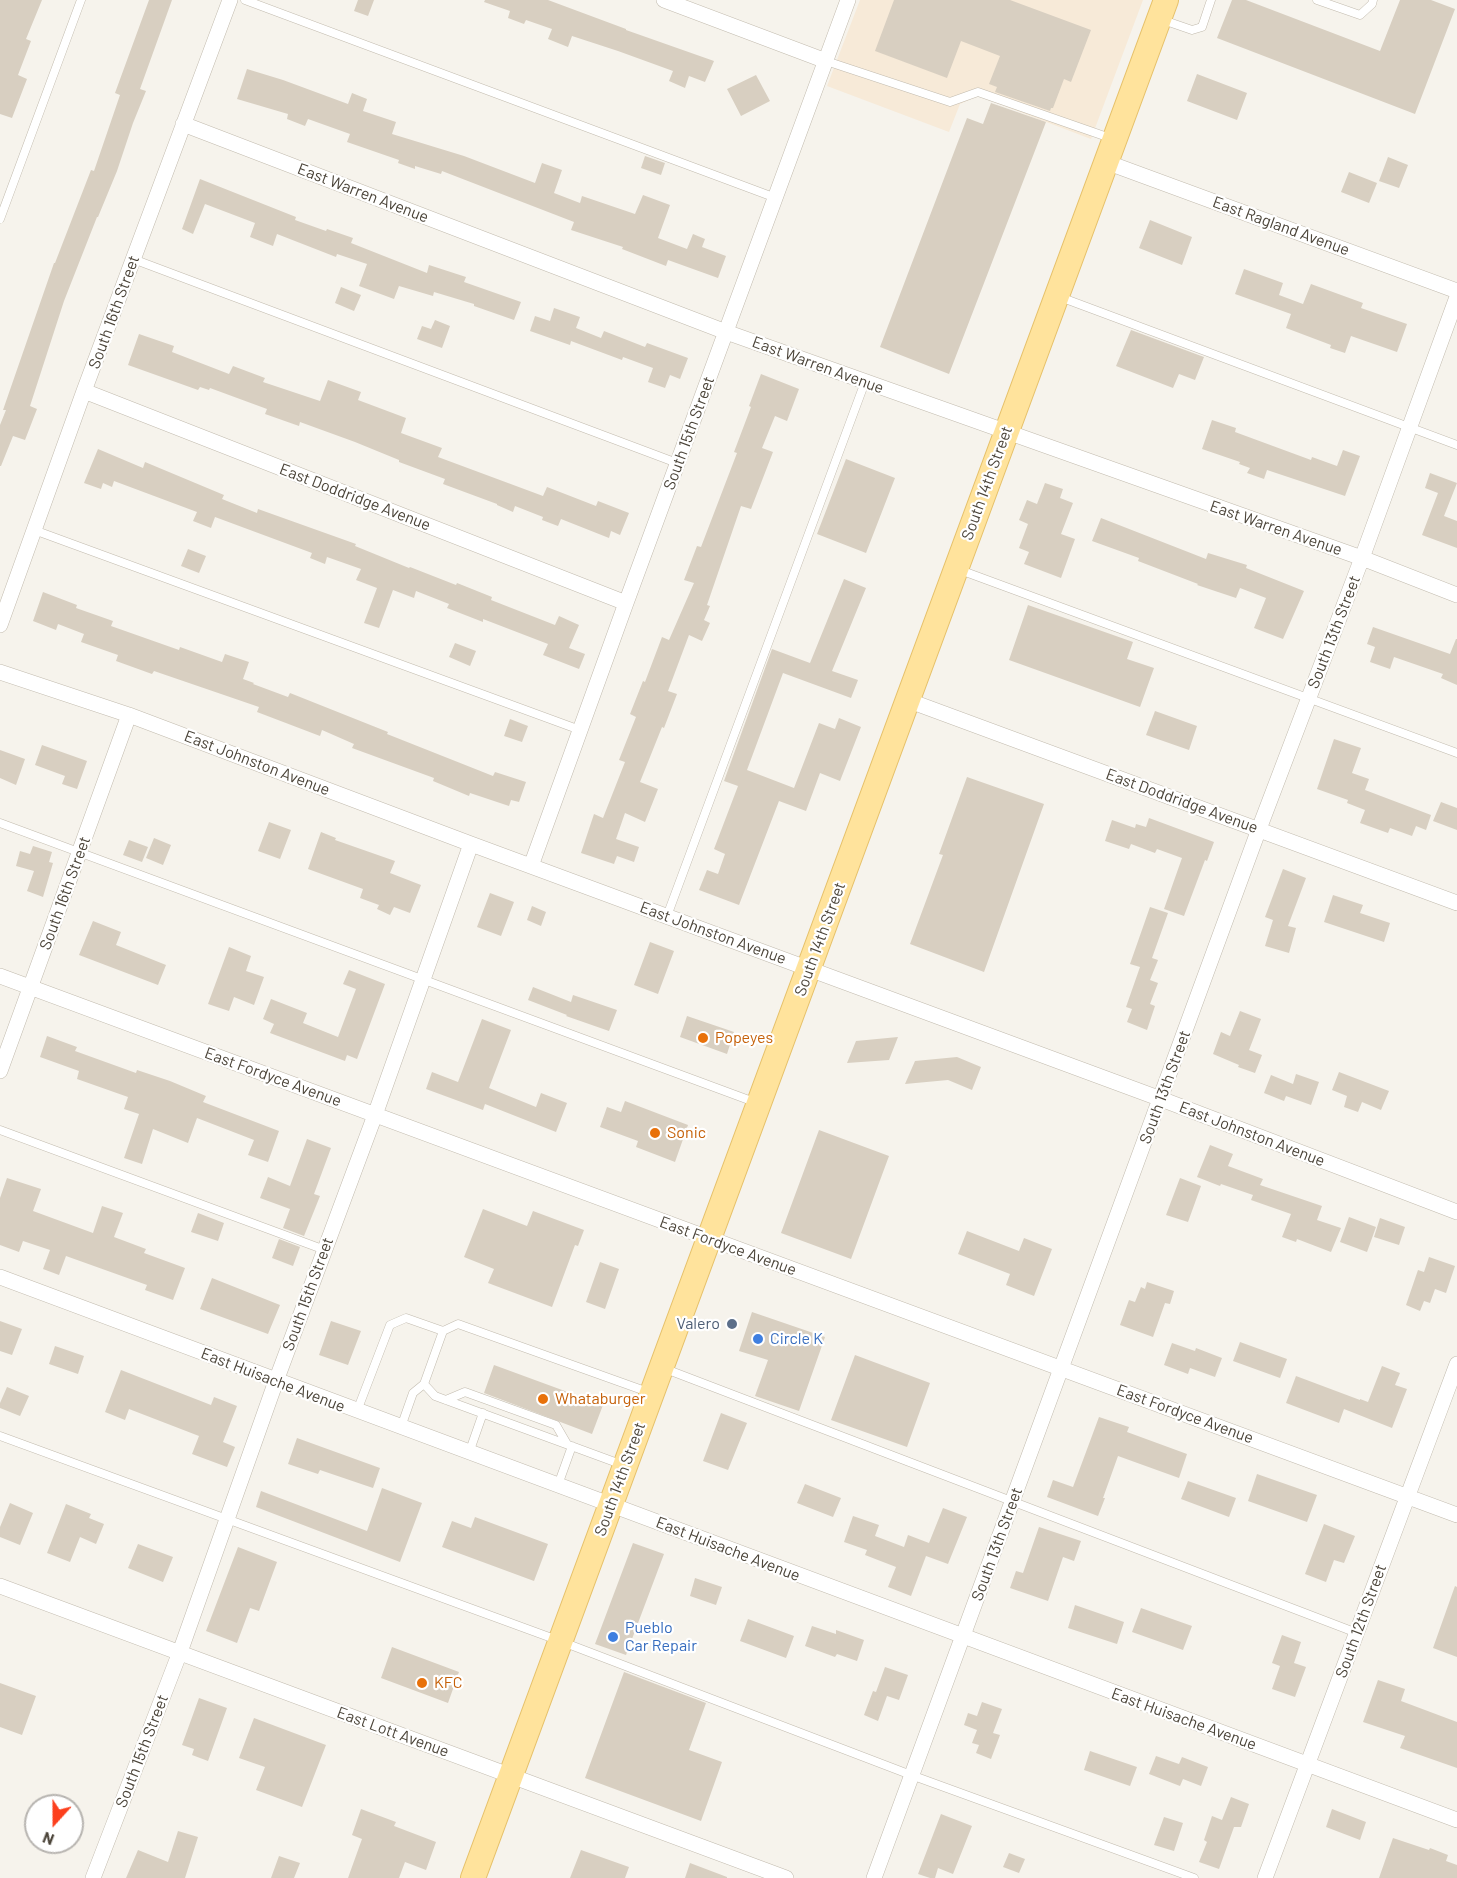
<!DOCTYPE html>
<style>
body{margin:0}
#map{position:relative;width:1457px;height:1878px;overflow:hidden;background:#f6f3ec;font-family:Barlow,sans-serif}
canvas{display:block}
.north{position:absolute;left:24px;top:1794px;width:60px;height:60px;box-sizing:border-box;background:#fff;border:2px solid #b7b4b0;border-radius:50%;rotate:201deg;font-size:16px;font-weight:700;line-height:24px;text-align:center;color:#4b4439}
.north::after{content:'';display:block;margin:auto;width:21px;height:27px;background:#fc3f1d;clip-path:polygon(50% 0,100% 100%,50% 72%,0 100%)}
</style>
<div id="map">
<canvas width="1457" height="1878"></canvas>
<div class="north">N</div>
</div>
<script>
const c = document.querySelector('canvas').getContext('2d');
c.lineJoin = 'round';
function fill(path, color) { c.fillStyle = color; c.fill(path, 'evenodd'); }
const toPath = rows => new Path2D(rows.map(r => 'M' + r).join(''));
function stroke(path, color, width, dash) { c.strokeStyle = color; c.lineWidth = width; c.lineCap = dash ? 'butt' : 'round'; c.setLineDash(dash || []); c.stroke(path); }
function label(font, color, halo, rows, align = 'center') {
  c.font = font + ' Barlow,sans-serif'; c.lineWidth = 4.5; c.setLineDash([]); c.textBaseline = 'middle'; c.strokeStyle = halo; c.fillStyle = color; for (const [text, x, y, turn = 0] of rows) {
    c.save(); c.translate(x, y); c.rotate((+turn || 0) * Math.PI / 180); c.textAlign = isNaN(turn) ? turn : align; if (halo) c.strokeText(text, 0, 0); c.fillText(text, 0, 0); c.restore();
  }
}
const commercial = toPath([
 [860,0,1143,0,1091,139,978,96,960,104,949,132,827,86]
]);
const building = toPath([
 [0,0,42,0,26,39,31,41,18,75,27,79,12,118,0,114],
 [149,0,172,0,140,89,146,91,133,123,117,171,98,217,97,217,64,301,30,406,37,409,25,440,13,436,1,466,0,466,0,425,6,410,3,410,54,263,55,263,91,170,94,171,120,95,115,93],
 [358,0,374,0,368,16,354,11],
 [485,0,548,0,626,29,626,30,714,61,705,82,689,76,685,88,669,81,673,71,618,51,572,36,568,47,548,39,552,29,526,20,524,24,508,18,510,11,484,2],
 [894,0,1010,0,1091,30,1071,82,1064,79,1053,108,1051,108,1050,111,995,92,997,87,989,84,1000,56,961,41,947,78,875,51],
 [1232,0,1246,0,1380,51,1400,0,1431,0,1455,9,1415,114,1217,38],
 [247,69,283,80,348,104,352,93,367,99,363,111,396,122,392,134,464,156,535,183,542,163,562,170,554,193,580,203,582,196,635,214,643,195,670,205,658,238,687,249,693,234,705,239,702,247,726,256,718,278,668,260,666,266,622,249,623,247,571,230,574,222,442,171,441,174,415,166,415,169,398,163,399,160,347,142,350,134,308,119,305,126,287,119,288,114,237,99],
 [1197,74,1247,93,1237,120,1187,101],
 [756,75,770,101,741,116,727,89],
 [991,103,1046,122,949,374,880,347,967,118,983,124],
 [645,156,665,163,661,175,641,168],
 [1388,157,1408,165,1399,188,1379,181],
 [1349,172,1377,183,1369,203,1341,192],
 [200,179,296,217,295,220,326,231,327,229,353,238,351,243,427,273,429,265,466,277,464,282,521,302,514,320,474,306,474,304,434,292,433,296,399,286,394,299,359,286,367,264,337,254,336,257,277,234,273,246,250,237,255,223,205,204,193,234,182,229],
 [1150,220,1192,237,1182,265,1139,248],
 [1244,269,1283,283,1279,295,1303,304,1311,284,1363,303,1361,308,1407,324,1397,352,1351,336,1345,353,1330,348,1331,345,1286,328,1291,314,1235,294],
 [341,287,361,295,354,311,335,303],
 [554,308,580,317,576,328,601,338,604,331,645,347,647,343,688,358,680,379,670,375,665,388,648,382,653,368,623,357,622,360,571,341,570,345,530,331,535,316,550,321],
 [435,320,450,326,442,348,417,339,422,326,431,329],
 [1131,330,1204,357,1195,380,1179,374,1173,388,1116,366],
 [139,334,174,346,172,352,229,374,233,366,265,378,263,382,320,401,328,380,361,392,358,400,406,418,401,433,442,448,438,457,543,496,547,487,596,506,598,501,629,513,620,535,611,531,609,538,561,519,558,526,542,520,543,517,515,506,513,512,497,505,497,504,443,484,445,479,399,462,399,460,355,442,300,422,299,426,265,414,267,409,210,388,209,390,200,387,198,390,128,365],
 [761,374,799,389,787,421,775,416,762,448,773,452,751,509,741,506,707,605,710,606,704,620,710,623,702,641,689,635,668,691,677,694,664,728,662,727,640,782,658,789,645,822,625,813,616,839,639,847,634,862,617,856,614,864,581,853,594,814,603,818,625,762,619,760,636,717,630,714,643,681,645,682,662,637,669,640,694,583,684,580,697,546,701,547,737,453,734,452,751,407,749,406],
 [1212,420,1236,428,1235,432,1311,460,1312,457,1337,466,1343,450,1360,456,1345,496,1267,470,1264,479,1247,473,1250,468,1239,464,1240,462,1202,449],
 [98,449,143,468,145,462,224,495,222,499,257,513,258,509,356,544,355,546,409,568,410,567,456,585,457,583,492,597,491,600,555,625,559,616,579,625,569,648,585,654,579,669,543,655,548,644,483,619,483,622,447,608,449,604,416,591,414,598,393,590,379,628,364,623,377,588,356,580,361,569,327,557,325,564,310,558,312,553,215,517,211,528,193,521,197,512,114,481,112,487,103,483,101,489,84,483],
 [846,459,895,478,866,553,817,534],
 [1430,473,1457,483,1444,516,1457,521,1457,548,1422,535,1438,493,1425,488],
 [1045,483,1063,489,1060,498,1073,503,1061,534,1075,539,1061,578,1024,564,1029,552,1019,548,1028,524,1019,520,1027,500,1037,504],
 [1101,518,1206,559,1208,553,1247,565,1246,568,1304,591,1283,639,1254,628,1266,598,1240,588,1236,598,1197,585,1198,584,1138,561,1139,558,1092,541],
 [188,549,206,556,199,573,181,566],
 [844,579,866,588,832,671,858,680,851,698,783,673,747,770,794,788,819,723,835,729,839,718,861,727,840,781,820,773,806,811,779,801,739,905,699,890,707,870,718,874,725,854,714,849,738,786,724,781,772,649,810,663],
 [43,592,77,605,76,608,113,621,111,626,179,650,180,647,222,662,225,654,249,662,243,679,254,683,253,684,288,697,290,693,388,732,387,734,493,776,495,772,526,782,519,802,511,800,509,806,470,793,469,796,433,781,434,778,352,748,354,744,322,730,320,736,257,712,259,707,154,671,152,674,116,661,118,655,81,642,84,634,58,624,56,630,33,621],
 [1028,605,1133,642,1127,659,1154,668,1140,707,1009,660],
 [1373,627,1450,654,1456,639,1457,639,1457,685,1441,678,1443,674,1394,657,1390,669,1370,662,1375,647,1367,644],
 [455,643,476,651,470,666,449,657],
 [1155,711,1197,726,1189,750,1146,735],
 [510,719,528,726,522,742,504,736],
 [1334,739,1361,748,1352,773,1369,779,1365,790,1431,815,1426,830,1416,826,1412,836,1390,828,1388,833,1360,823,1365,810,1347,803,1348,800,1317,789],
 [42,745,87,761,77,789,62,784,65,776,35,765],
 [0,750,25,759,16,785,0,778],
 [967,777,1044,804,984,972,910,944,943,855,939,854],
 [1441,802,1457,808,1457,830,1433,821],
 [1149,818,1214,842,1207,861,1205,860,1184,916,1164,909,1182,858,1157,849,1155,853,1131,844,1129,849,1105,841,1112,820,1135,828,1136,824,1146,827],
 [269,822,291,830,280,859,258,851],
 [321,832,336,838,335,840,395,861,390,873,421,885,410,913,394,907,390,915,377,909,379,905,360,898,363,889,308,869],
 [154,838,171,845,163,865,146,858],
 [129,840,148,847,142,862,123,855],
 [33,846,52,852,49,862,53,863,43,897,27,891,34,871,16,866,20,851,30,854],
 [1283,869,1306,878,1288,926,1296,928,1289,953,1265,946,1273,920,1265,917],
 [490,893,514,902,501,936,477,927],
 [1333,895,1363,905,1360,913,1390,923,1384,942,1324,922],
 [532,906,546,912,541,926,527,920],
 [1150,907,1168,913,1152,958,1158,960,1150,980,1158,983,1150,1004,1155,1006,1147,1030,1127,1022,1132,1009,1126,1007,1140,967,1130,964],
 [93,921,121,932,116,945,166,965,158,985,79,955],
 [650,942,674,951,658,994,634,985],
 [229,947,251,956,246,971,264,977,254,1005,234,997,229,1011,208,1004],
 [349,970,385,984,357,1059,347,1055,345,1061,270,1033,274,1024,263,1019,271,999,307,1013,303,1023,338,1037,356,989,343,984],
 [533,987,571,1002,573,995,617,1010,609,1031,566,1016,567,1015,528,1000],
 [1240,1011,1261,1019,1249,1050,1262,1055,1255,1073,1238,1067,1239,1065,1213,1054,1221,1032,1230,1036],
 [687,1016,734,1032,727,1054,680,1037],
 [482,1019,511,1030,489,1088,536,1107,541,1093,567,1103,556,1132,485,1104,483,1110,426,1089,432,1072,458,1082],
 [47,1036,77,1047,75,1051,136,1073,137,1070,170,1081,206,1096,203,1102,279,1131,268,1162,248,1155,254,1140,197,1118,188,1143,153,1129,142,1164,124,1158,139,1114,124,1109,128,1097,77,1079,79,1071,40,1057],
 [898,1037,889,1060,847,1063,856,1041],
 [957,1057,981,1067,972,1090,948,1080,905,1084,915,1061],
 [1339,1072,1389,1091,1381,1110,1362,1102,1358,1112,1344,1107,1347,1096,1332,1090],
 [1296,1074,1319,1082,1311,1105,1286,1096,1284,1101,1264,1093,1271,1075,1293,1084],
 [625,1101,688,1125,675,1162,636,1147,638,1141,600,1127,607,1107,621,1112],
 [819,1130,889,1156,851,1259,781,1233],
 [307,1139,331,1148,314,1194,320,1196,304,1236,283,1228,290,1209,260,1198,268,1177,290,1186],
 [1210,1145,1233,1154,1228,1166,1263,1179,1260,1185,1322,1206,1317,1220,1341,1228,1331,1252,1297,1239,1296,1242,1282,1237,1291,1214,1251,1200,1253,1195,1221,1184,1220,1186,1197,1177],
 [7,1178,41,1189,33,1211,93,1233,102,1206,123,1213,114,1237,146,1249,144,1253,185,1268,173,1300,145,1290,147,1285,66,1256,59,1275,43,1269,50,1250,23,1241,19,1252,0,1245,0,1198],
 [1180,1178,1201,1186,1188,1222,1166,1215],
 [483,1209,527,1226,533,1211,584,1230,578,1246,575,1245,552,1307,488,1283,494,1269,464,1257],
 [198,1213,224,1223,218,1241,191,1232],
 [1349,1217,1376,1227,1367,1252,1340,1242],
 [1380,1218,1405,1227,1399,1245,1374,1237],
 [967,1231,1019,1251,1024,1238,1052,1249,1034,1296,1006,1285,1010,1274,958,1254],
 [279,1239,300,1247,293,1266,272,1258],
 [1429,1257,1455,1266,1446,1293,1435,1289,1430,1303,1424,1301,1420,1311,1406,1305,1418,1270,1424,1272],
 [600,1262,619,1269,605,1309,586,1302],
 [212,1278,280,1305,268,1334,200,1309],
 [1147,1282,1174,1291,1170,1304,1165,1303,1153,1337,1120,1325,1129,1300,1135,1302,1141,1287,1145,1289],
 [752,1312,825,1337,799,1411,755,1396,768,1360,739,1351],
 [0,1321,22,1329,12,1355,0,1351],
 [331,1321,361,1331,348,1365,319,1355],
 [1240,1342,1287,1359,1280,1378,1233,1361],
 [1172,1343,1195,1351,1196,1348,1222,1358,1215,1377,1190,1368,1188,1374,1164,1365],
 [55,1346,84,1356,78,1374,49,1364],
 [855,1355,930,1383,907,1447,831,1420],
 [494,1365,603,1405,592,1434,484,1393],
 [1382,1366,1400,1373,1395,1385,1407,1389,1392,1428,1344,1409,1339,1423,1286,1403,1296,1376,1360,1400,1360,1399,1368,1402],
 [121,1370,211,1405,214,1397,237,1406,223,1442,235,1447,227,1467,192,1454,199,1436,129,1409,125,1420,105,1412],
 [7,1387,29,1396,20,1416,0,1408,0,1403],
 [721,1413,747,1423,728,1470,703,1461],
 [1099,1417,1129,1427,1127,1432,1187,1454,1179,1478,1118,1456,1103,1498,1105,1498,1098,1516,1047,1497,1053,1480,1073,1487],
 [297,1438,380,1468,373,1488,320,1470,318,1474,288,1464],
 [1257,1474,1317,1495,1307,1522,1248,1501],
 [1188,1481,1236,1498,1229,1517,1181,1499],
 [805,1484,841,1498,833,1517,797,1503],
 [382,1488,422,1503,400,1562,256,1507,261,1491,367,1531],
 [10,1503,33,1513,20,1545,0,1537,0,1527],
 [66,1504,91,1514,89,1518,104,1524,96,1544,80,1537,70,1562,47,1553],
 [943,1508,967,1517,948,1564,926,1556,911,1596,888,1587,896,1567,865,1555,867,1550,844,1542,853,1516,879,1525,875,1536,904,1547,908,1535,929,1543],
 [475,1517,548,1544,534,1581,442,1547,452,1521,471,1528],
 [1324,1524,1355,1536,1344,1563,1334,1560,1326,1582,1305,1574],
 [1039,1527,1081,1541,1074,1561,1063,1557,1048,1601,1010,1588,1016,1571,1023,1573],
 [633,1543,664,1554,626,1655,595,1644],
 [138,1544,173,1557,163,1582,128,1568],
 [238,1547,277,1562,259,1611,250,1608,237,1643,206,1631],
 [695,1578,722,1587,716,1605,690,1596],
 [1455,1586,1457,1587,1457,1657,1433,1648],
 [1075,1605,1124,1622,1117,1644,1068,1628],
 [1141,1608,1192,1626,1183,1650,1132,1632],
 [748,1619,794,1636,786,1658,740,1641],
 [812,1626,836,1634,836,1630,864,1640,857,1661,837,1654,835,1657,805,1646],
 [1282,1635,1301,1642,1294,1663,1306,1667,1295,1697,1272,1689,1280,1666,1272,1663],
 [392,1647,459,1672,448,1703,381,1678],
 [885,1667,908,1675,899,1700,887,1696,878,1721,864,1715,873,1691,876,1692],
 [624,1672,706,1703,689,1750,722,1762,701,1821,585,1778],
 [1378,1680,1405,1689,1401,1701,1457,1722,1457,1768,1400,1748,1405,1736,1363,1722],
 [0,1683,36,1696,22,1735,0,1727],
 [199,1698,227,1708,208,1761,192,1755,194,1749,182,1745],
 [982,1702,1002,1709,993,1733,1000,1735,991,1759,976,1753,979,1745,972,1743,977,1730,964,1725,968,1713,977,1716],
 [254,1718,326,1745,302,1807,256,1790,265,1767,239,1758],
 [1090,1751,1137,1767,1130,1786,1084,1770],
 [1156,1756,1179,1764,1182,1757,1208,1767,1201,1786,1183,1779,1180,1786,1149,1774],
 [1231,1797,1249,1804,1241,1827,1234,1827,1219,1869,1199,1862,1207,1842,1204,1840,1212,1816,1222,1820],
 [361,1809,396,1822,394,1826,436,1842,426,1870,405,1862,399,1878,348,1878,362,1839,352,1835],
 [1332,1809,1366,1822,1360,1840,1326,1827],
 [941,1814,972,1826,953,1874,938,1868,935,1878,930,1878,918,1874],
 [1164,1817,1183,1823,1174,1851,1154,1845],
 [178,1831,198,1837,185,1878,126,1878,138,1850,168,1862],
 [1393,1838,1429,1850,1430,1848,1448,1855,1446,1861,1457,1865,1457,1878,1379,1878],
 [581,1850,629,1867,625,1878,570,1878],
 [1009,1853,1025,1859,1019,1873,1003,1867],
 [279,1856,300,1863,294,1878,271,1878],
 [690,1863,727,1877,727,1878,685,1878]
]);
const service = toPath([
 [245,0,776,198],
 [1317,0,1360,15,1372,4,1373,0],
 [1163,20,1192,30,1202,27,1211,0],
 [826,61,950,102,978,92,1113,139],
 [0,219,81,0],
 [133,259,677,463],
 [1060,297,1457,445],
 [34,530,580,730],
 [960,570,1457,753],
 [0,823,757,1103],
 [667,916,865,382],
 [0,1130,325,1250],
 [663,1368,1357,1633],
 [446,1400,465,1392,556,1425,567,1444],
 [357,1411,390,1325,406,1318,443,1331],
 [401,1427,413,1393,424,1384],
 [0,1436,560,1641,911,1775,1194,1878],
 [469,1453,483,1413],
 [623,1465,435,1396,424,1384,443,1331,458,1324,648,1392],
 [558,1485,572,1446]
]);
const minor = toPath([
 [664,0,826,61],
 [183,124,726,332,1362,558,1457,595],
 [1106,162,1457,291],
 [84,391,626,603],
 [0,625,84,391,230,0],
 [0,672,129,715,471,844,1161,1099,1457,1212],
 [907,700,1457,903],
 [531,866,626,603,848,0],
 [0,976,1457,1515],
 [0,1071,129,715],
 [0,1277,1457,1820],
 [0,1586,786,1878],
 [93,1878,180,1652,276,1381,375,1115,471,844],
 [874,1878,1259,829,1362,558,1457,297],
 [1265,1878,1457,1364]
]);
const primary = toPath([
 [473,1878,1166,0]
]);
const markers = [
 [703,1038,6,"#e8710a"],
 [655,1133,6,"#e8710a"],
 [732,1324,6,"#5c6f8a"],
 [758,1339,6,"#3f7fe0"],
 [543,1399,6,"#e8710a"],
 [613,1637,6,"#3f7fe0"],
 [422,1683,6,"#e8710a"]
];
const streetNames = [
 ["East Warren Avenue",363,193,21],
 ["East Ragland Avenue",1281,226,20],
 ["South 16th Street",114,312,-70],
 ["East Warren Avenue",818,365,20],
 ["South 15th Street",689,433,-70],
 ["South 14th Street",987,483,-70],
 ["East Doddridge Avenue",355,497,21],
 ["East Warren Avenue",1276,528,19],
 ["South 13th Street",1334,632,-69],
 ["East Johnston Avenue",257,763,21],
 ["East Doddridge Avenue",1182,801,20],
 ["South 16th Street",65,893,-70],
 ["East Johnston Avenue",713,933,20],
 ["South 14th Street",820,939,-70],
 ["East Fordyce Avenue",273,1077,20],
 ["South 13th Street",1165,1087,-70],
 ["East Johnston Avenue",1252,1134,21],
 ["East Fordyce Avenue",728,1246,20],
 ["South 15th Street",308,1294,-70],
 ["East Huisache Avenue",273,1380,21],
 ["East Fordyce Avenue",1185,1414,20],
 ["South 14th Street",620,1479,-70],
 ["South 13th Street",997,1544,-70],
 ["East Huisache Avenue",728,1549,21],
 ["South 12th Street",1361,1621,-70],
 ["East Huisache Avenue",1184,1719,20],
 ["East Lott Avenue",393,1732,20],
 ["South 15th Street",142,1751,-69]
];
const foodNames = [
 ["Popeyes",715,1038],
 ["Sonic",667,1133],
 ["Whataburger",555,1399],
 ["KFC",434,1683]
];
const serviceNames = [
 ["Valero",720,1324]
];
const shopNames = [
 ["Circle K",770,1339],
 ["Pueblo",625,1628],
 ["Car Repair",625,1646]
];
fill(commercial, '#f7ead8');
fill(building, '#d8cfc1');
stroke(service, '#c2bbae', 9);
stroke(minor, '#c2bbae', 16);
stroke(primary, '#e6c16a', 26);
stroke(service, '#fff', 8);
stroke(minor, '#fff', 15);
stroke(primary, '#ffe39c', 24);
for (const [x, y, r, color] of markers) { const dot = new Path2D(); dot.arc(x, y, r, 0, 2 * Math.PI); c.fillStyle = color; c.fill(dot); stroke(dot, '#fff', 2); }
label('16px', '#4b4439', '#fff', streetNames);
label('16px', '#c56008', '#fff', foodNames, 'left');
label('16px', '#4e5e75', '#fff', serviceNames, 'right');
label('16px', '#366cbe', '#fff', shopNames, 'left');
</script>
